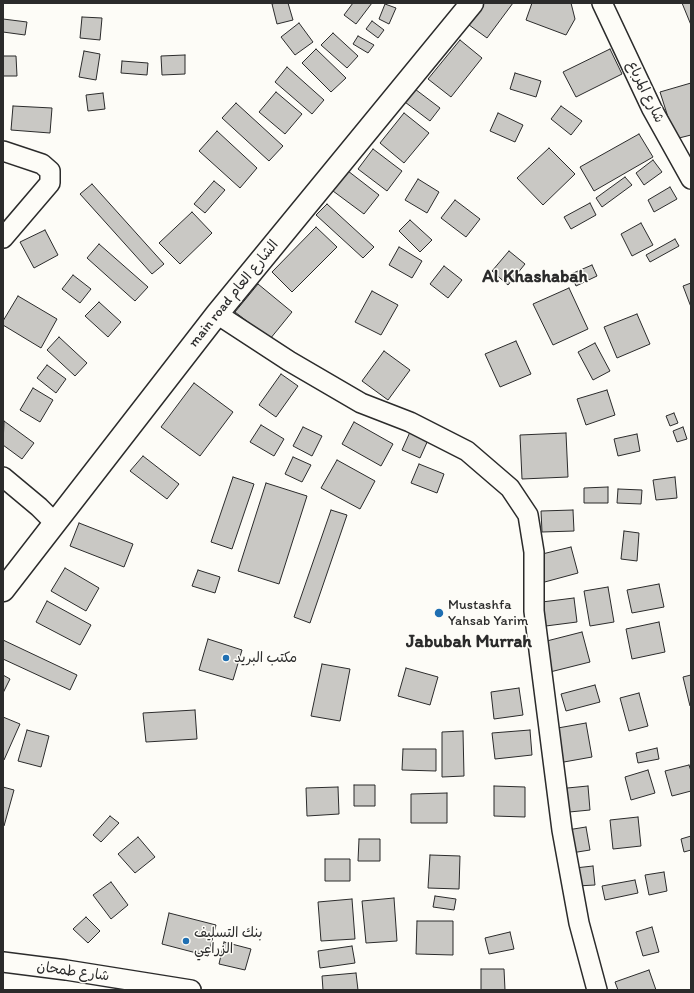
<!DOCTYPE html>
<meta charset="utf-8">
<style>
body{margin:0}
#map{position:relative;width:694px;height:993px;overflow:hidden;background:#fdfcf7;font-family:Itim,sans-serif}
canvas{display:block}
.frame{position:absolute;inset:0;border:4px solid #2b2b2b;pointer-events:none}
</style>
<div id="map">
<canvas width="694" height="993"></canvas>
<div class="frame"></div>
</div>
<script>
const c = document.querySelector('canvas').getContext('2d');
c.lineJoin = 'round';
function fill(path, color) { c.fillStyle = color; c.fill(path, 'evenodd'); }
const toPath = rows => new Path2D(rows.map(r => 'M' + r).join(''));
function stroke(path, color, width, dash) { c.strokeStyle = color; c.lineWidth = width; c.lineCap = dash ? 'butt' : 'round'; c.setLineDash(dash || []); c.stroke(path); }
function label(font, color, halo, rows, align = 'center') {
  c.font = font + ' Itim,"Playpen Sans Arabic",sans-serif'; c.lineWidth = 3; c.setLineDash([]); c.textBaseline = 'middle'; c.strokeStyle = halo; c.fillStyle = color; for (const [text, x, y, turn = 0] of rows) {
    c.save(); c.translate(x, y); c.rotate((+turn || 0) * Math.PI / 180); c.textAlign = isNaN(turn) ? turn : align; if (halo) c.strokeText(text, 0, 0); c.fillText(text, 0, 0); c.restore();
  }
}
const building = toPath([
 [276,3,288,3,293,20,277,24,272,4,276,3],
 [353,3,372,3,356,24,344,15,353,3],
 [478,3,513,3,487,38,465,22,478,3],
 [532,3,571,3,575,19,566,35,526,20,532,3],
 [682,3,691,3,691,25,682,3],
 [385,4,396,8,389,24,379,19,385,4],
 [82,17,102,18,100,40,80,38,82,17],
 [3,19,27,22,25,35,3,32,3,19],
 [372,21,384,30,378,38,366,29,372,21],
 [299,23,313,42,295,55,281,37,299,23],
 [333,33,358,56,347,68,321,45,333,33],
 [358,36,374,45,368,53,353,44,358,36],
 [460,40,482,58,451,97,428,79,460,40],
 [316,49,346,78,331,92,302,63,316,49],
 [610,49,622,74,576,97,563,72,610,49],
 [84,51,100,54,96,80,79,77,84,51],
 [185,55,185,74,162,75,161,56,185,55],
 [3,56,16,56,17,76,3,76,3,56],
 [122,61,148,63,147,75,121,73,122,61],
 [287,67,324,100,312,114,275,82,287,67],
 [515,73,541,81,536,97,510,89,515,73],
 [407,83,440,108,430,121,397,96,407,83],
 [691,83,691,135,675,139,660,92,691,83],
 [276,92,302,114,285,134,259,112,276,92],
 [103,93,105,109,88,111,86,95,103,93],
 [236,103,283,146,269,161,222,118,236,103],
 [13,106,52,108,50,133,11,130,13,106],
 [561,106,582,121,571,135,551,119,561,106],
 [404,113,429,133,404,163,380,143,404,113],
 [498,113,523,125,515,142,490,131,498,113],
 [217,131,257,168,240,188,199,151,217,131],
 [639,134,653,157,594,191,580,167,639,134],
 [549,148,575,174,543,205,517,178,549,148],
 [373,149,402,171,387,191,358,169,373,149],
 [653,160,662,172,644,185,636,173,653,160],
 [348,171,379,195,364,214,333,191,348,171],
 [625,177,632,185,602,207,596,198,625,177],
 [418,179,439,192,427,213,405,200,418,179],
 [214,181,225,190,205,213,194,204,214,181],
 [92,184,164,264,152,274,80,194,92,184],
 [670,187,677,199,654,212,648,200,670,187],
 [455,200,480,219,466,237,441,218,455,200],
 [590,203,596,215,571,229,564,217,590,203],
 [327,204,374,247,363,258,316,215,327,204],
 [192,212,212,233,180,264,159,243,192,212],
 [410,220,432,240,420,252,399,231,410,220],
 [641,223,653,245,632,256,621,234,641,223],
 [316,227,337,247,292,292,272,272,316,227],
 [45,230,58,255,34,268,20,242,45,230],
 [675,239,679,246,650,262,646,255,675,239],
 [99,244,148,287,135,301,87,258,99,244],
 [399,247,422,261,412,278,389,265,399,247],
 [509,251,525,264,508,285,492,271,509,251],
 [592,265,597,276,576,286,571,274,592,265],
 [444,266,462,280,448,298,430,284,444,266],
 [73,275,91,289,80,303,62,289,73,275],
 [691,283,691,307,683,286,691,283],
 [258,284,292,312,270,339,235,312,258,284],
 [569,288,588,329,553,345,533,304,569,288],
 [372,291,398,305,381,335,355,322,372,291],
 [18,296,57,319,41,348,3,325,3,321,18,296],
 [99,302,121,322,108,337,85,316,99,302],
 [637,314,650,344,617,358,604,327,637,314],
 [59,337,87,363,75,376,47,350,59,337],
 [516,341,531,374,500,387,485,354,516,341],
 [595,343,610,371,593,380,578,352,595,343],
 [384,351,410,370,388,400,362,381,384,351],
 [47,365,66,379,56,393,37,378,47,365],
 [281,374,298,386,276,417,259,405,281,374],
 [194,383,233,412,200,456,161,427,194,383],
 [33,388,53,400,40,422,20,410,33,388],
 [607,390,615,415,586,425,577,399,607,390],
 [674,413,678,423,670,426,666,416,674,413],
 [4,421,34,443,22,459,3,445,4,421],
 [354,422,393,444,381,466,342,444,354,422],
 [261,425,284,439,274,456,250,442,261,425],
 [303,427,322,436,312,456,293,446,303,427],
 [683,427,687,439,677,442,673,431,683,427],
 [410,432,428,440,420,458,402,450,410,432],
 [566,433,568,477,522,479,520,435,566,433],
 [637,434,640,451,618,456,614,439,637,434],
 [143,456,179,484,167,499,130,471,143,456],
 [293,457,311,465,302,482,285,474,293,457],
 [337,460,375,481,360,509,321,488,337,460],
 [419,464,444,474,437,493,411,483,419,464],
 [233,477,254,484,232,549,211,542,233,477],
 [675,477,677,498,656,500,653,480,675,477],
 [266,483,307,496,279,584,238,571,266,483],
 [608,487,608,503,584,503,584,488,608,487],
 [618,489,642,490,641,504,617,503,618,489],
 [331,510,347,515,310,623,294,617,331,510],
 [573,510,574,531,542,532,541,511,573,510],
 [79,523,133,544,124,567,70,546,79,523],
 [624,531,639,533,637,561,621,559,624,531],
 [571,547,578,573,541,583,534,556,571,547],
 [65,568,99,588,86,611,51,591,65,568],
 [198,570,220,577,215,593,192,586,198,570],
 [659,584,664,607,632,613,627,590,659,584],
 [608,587,614,622,590,626,584,591,608,587],
 [574,598,577,622,538,627,534,603,574,598],
 [47,601,91,625,80,645,36,622,47,601],
 [659,622,665,652,632,659,626,629,659,622],
 [582,632,590,662,546,673,539,643,582,632],
 [208,639,242,650,233,680,199,670,208,639],
 [3,640,77,675,70,690,3,659,3,640],
 [322,664,350,669,340,721,311,716,322,664],
 [406,668,438,677,430,705,398,696,406,668],
 [3,675,10,679,3,693,3,675],
 [691,675,691,706,690,706,683,677,691,675],
 [595,685,600,702,566,711,561,694,595,685],
 [519,688,523,715,494,719,491,692,519,688],
 [639,693,648,726,629,731,620,698,639,693],
 [195,710,197,739,146,742,143,713,195,710],
 [3,717,20,724,4,760,3,759,3,717],
 [586,723,592,757,547,765,541,731,586,723],
 [27,730,49,736,41,767,18,761,27,730],
 [530,730,532,755,495,759,492,733,530,730],
 [463,731,464,776,442,777,442,732,463,731],
 [657,748,659,759,638,763,636,753,657,748],
 [403,749,436,749,436,771,402,770,403,749],
 [689,765,691,771,691,791,672,796,665,771,689,765],
 [648,770,655,793,631,800,625,777,648,770],
 [354,785,375,785,375,806,354,806,354,785],
 [494,786,525,787,525,817,494,816,494,786],
 [588,786,590,810,559,813,557,789,588,786],
 [3,787,14,790,4,826,3,825,3,787],
 [338,787,339,814,307,816,306,788,338,787],
 [447,793,447,823,411,823,411,794,447,793],
 [110,816,119,823,101,842,93,835,110,816],
 [638,817,641,846,613,849,610,820,638,817],
 [586,827,590,850,565,854,561,831,586,827],
 [691,836,691,850,684,852,681,839,691,836],
 [138,837,155,857,135,873,118,854,138,837],
 [359,839,380,839,380,861,358,861,359,839],
 [430,855,460,856,459,889,428,888,430,855],
 [325,859,350,859,350,881,325,881,325,859],
 [593,866,595,885,577,886,575,868,593,866],
 [664,872,667,891,649,895,645,875,664,872],
 [635,880,638,893,605,900,602,886,635,880],
 [111,882,128,905,111,919,93,895,111,882],
 [435,896,456,899,454,910,433,907,435,896],
 [394,898,397,941,366,943,362,901,394,898],
 [352,899,355,939,321,941,318,902,352,899],
 [169,913,216,925,208,956,162,944,169,913],
 [86,917,100,931,88,943,73,929,86,917],
 [417,921,453,921,453,955,416,954,417,921],
 [652,927,659,952,643,956,636,932,652,927],
 [510,932,514,949,489,954,485,938,510,932],
 [224,942,251,949,245,970,219,964,224,942],
 [352,946,355,963,320,968,318,951,352,946],
 [481,969,504,969,505,990,481,990,481,969],
 [649,970,656,990,618,990,615,982,649,970],
 [356,973,358,990,323,990,322,976,356,973]
]);
const minor = toPath([
 [602,3,652,109,691,179],
 [3,151,42,164,50,171,50,183,3,238],
 [217,314,289,361,361,403,410,422,467,451,510,488,528,515,534,552,534,611,562,830,579,923,597,990],
 [3,477,39,507,55,523],
 [3,962,66,970,191,990]
]);
const major = toPath([
 [3,590,217,314,472,3]
]);
const markers = [
 [439,613,5,"#1f6fb2"],
 [226,658,4,"#1f6fb2"],
 [186,941,4,"#1f6fb2"]
];
const streetNames = [
 ["شارع المرباع",645,92,64],
 ["main road الشارع العام",234,294,-51],
 ["شارع طمحان",73,972,8]
];
const poiNames = [
 ["Mustashfa",448,605],
 ["Yahsab Yarim",448,621],
 ["مكتب البريد",234,658],
 ["بنك التسليف",194,933],
 ["الزراعي",194,949]
];
const districtNames = [
 ["Al Khashabah",535,277],
 ["Jabubah Murrah",469,642]
];
fill(building, '#c9c8c4');
stroke(building, '#2b2b2b', 1);
stroke(minor, '#2b2b2b', 22);
stroke(major, '#2b2b2b', 25);
stroke(minor, '#fdfcf7', 19);
stroke(major, '#fdfcf7', 22);
for (const [x, y, r, color] of markers) { const dot = new Path2D(); dot.arc(x, y, r, 0, 2 * Math.PI); c.fillStyle = color; c.fill(dot); stroke(dot, '#fdfcf7', 1.5); }
label('14px', '#2b2b2b', '#fdfcf7', streetNames);
label('14px', '#2b2b2b', '#fdfcf7', poiNames, 'left');
label('bold 18px', '#2b2b2b', '#fdfcf7', districtNames);
</script>
